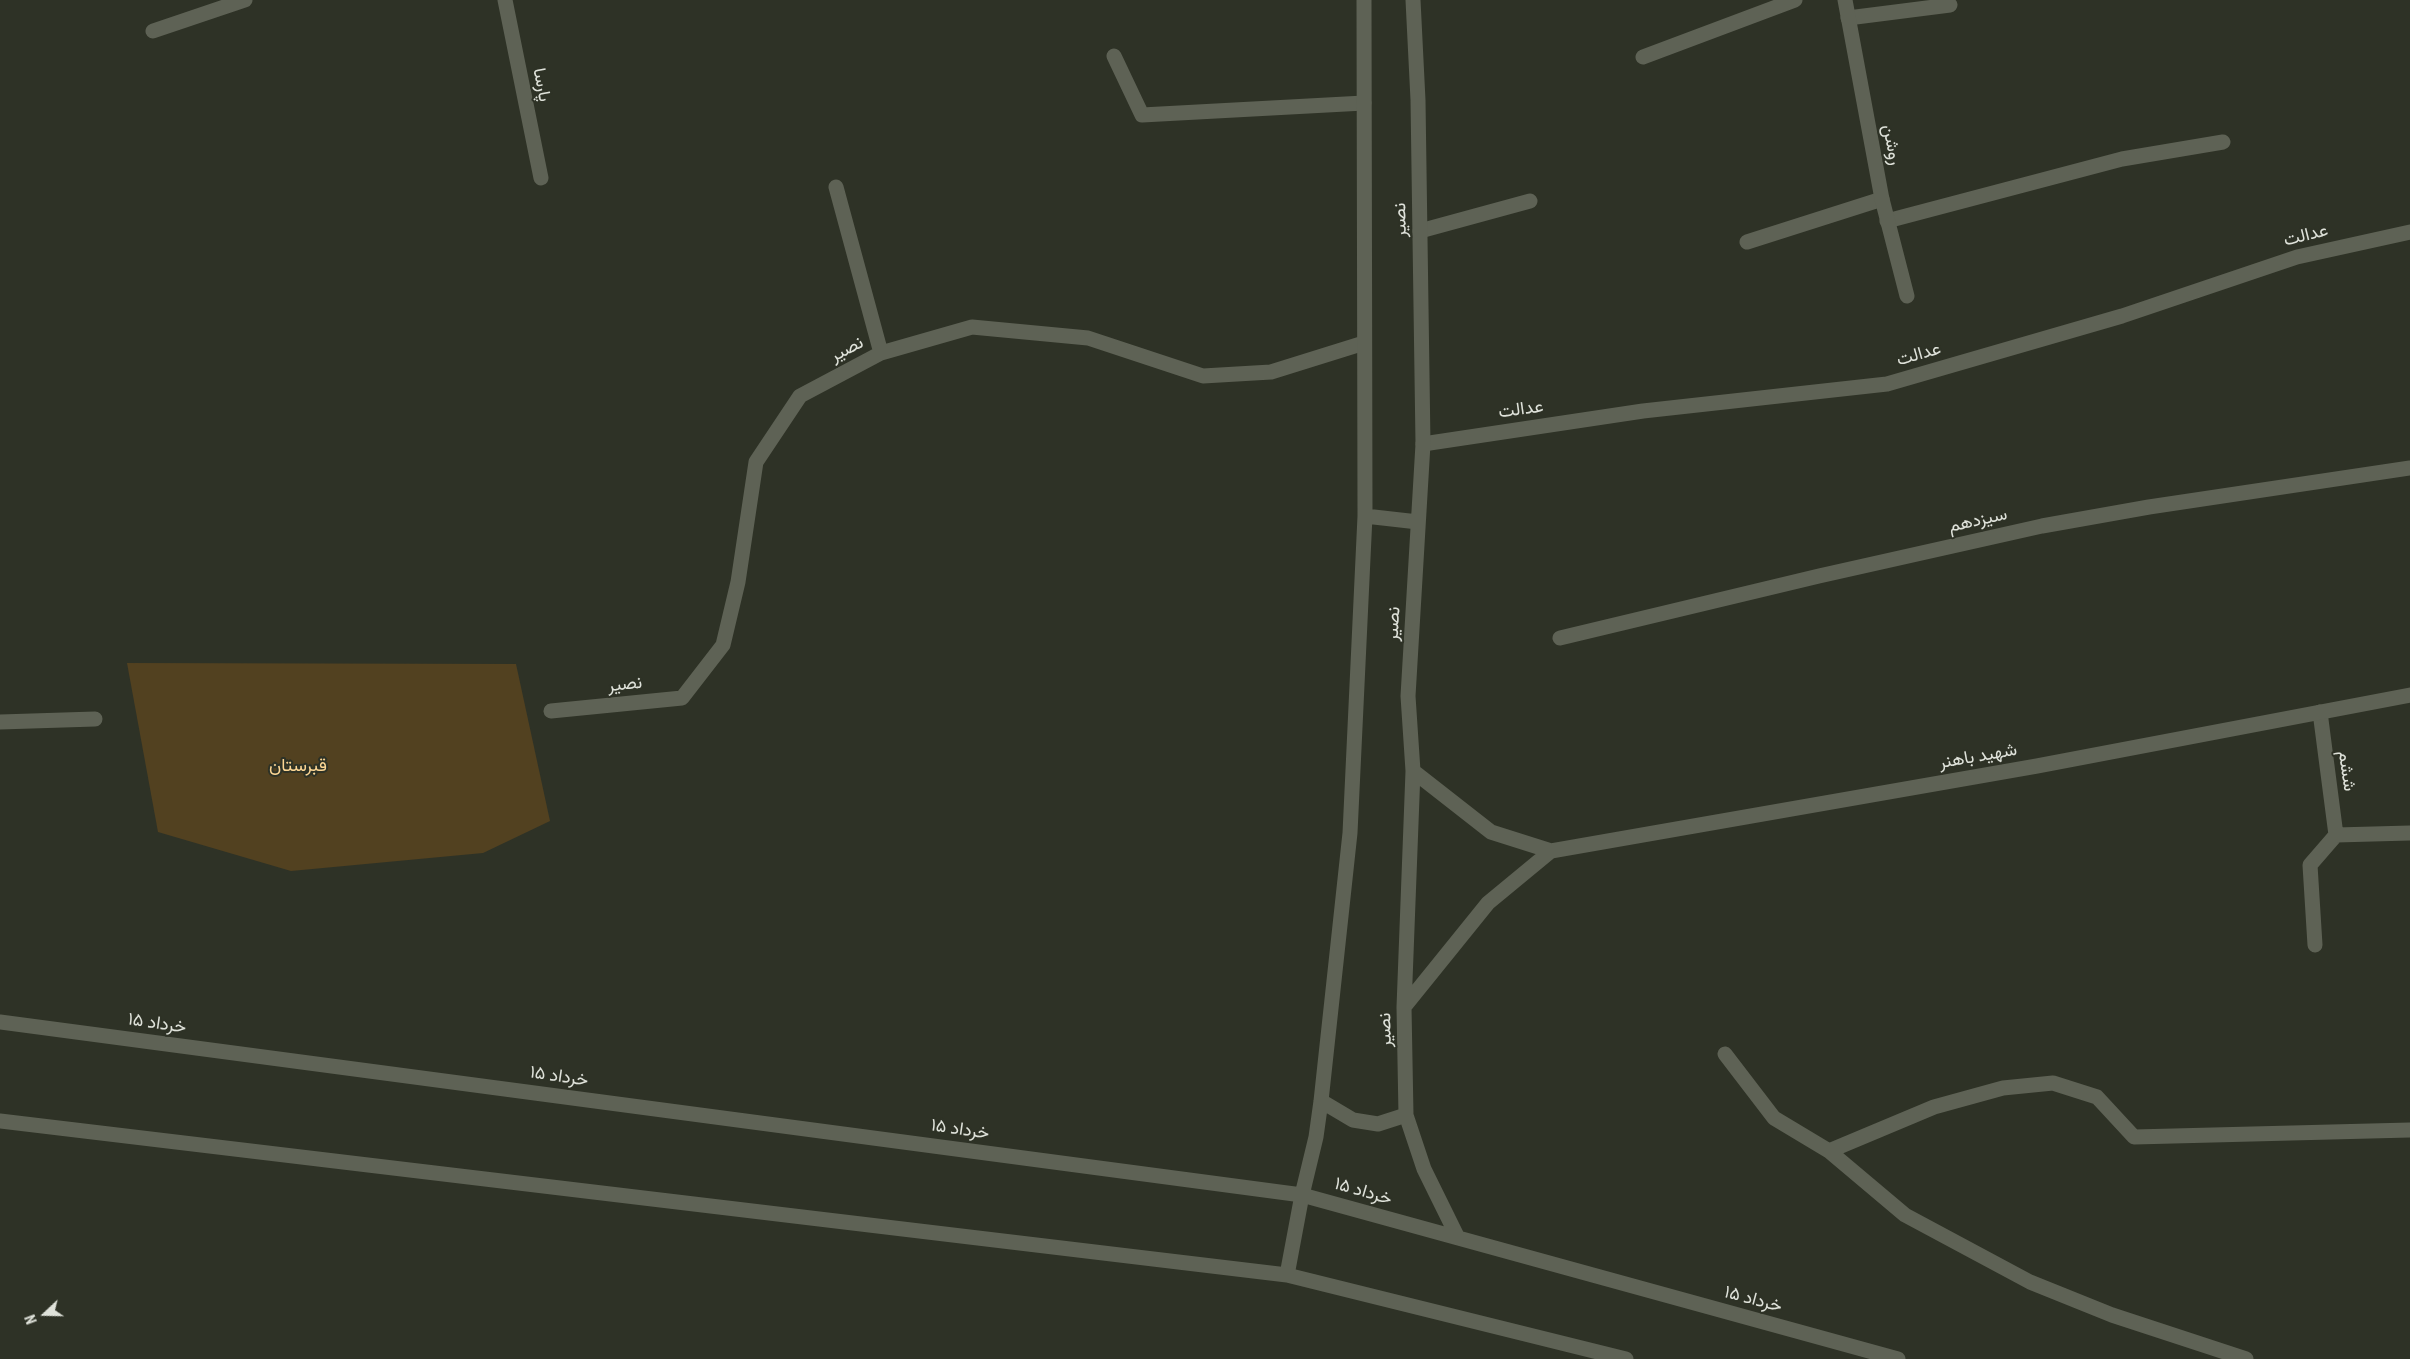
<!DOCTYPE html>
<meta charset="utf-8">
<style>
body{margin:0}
#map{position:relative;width:2410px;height:1359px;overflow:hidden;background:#2e3226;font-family:"Roboto Condensed",sans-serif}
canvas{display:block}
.north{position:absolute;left:20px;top:1289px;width:50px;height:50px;-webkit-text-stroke:4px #2e3226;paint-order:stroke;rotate:249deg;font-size:14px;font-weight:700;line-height:20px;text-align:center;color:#dfe2da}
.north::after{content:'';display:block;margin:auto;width:18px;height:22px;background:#dfe2da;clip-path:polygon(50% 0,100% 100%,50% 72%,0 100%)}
</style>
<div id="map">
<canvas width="2410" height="1359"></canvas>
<div class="north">N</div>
</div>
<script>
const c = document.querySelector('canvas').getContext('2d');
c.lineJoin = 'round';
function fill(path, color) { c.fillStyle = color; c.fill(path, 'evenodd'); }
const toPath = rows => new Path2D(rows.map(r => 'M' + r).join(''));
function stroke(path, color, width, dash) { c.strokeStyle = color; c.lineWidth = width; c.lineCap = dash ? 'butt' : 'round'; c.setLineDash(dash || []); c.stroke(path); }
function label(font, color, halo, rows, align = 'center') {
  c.font = font + ' "Roboto Condensed",Vazirmatn,sans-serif'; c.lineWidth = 4; c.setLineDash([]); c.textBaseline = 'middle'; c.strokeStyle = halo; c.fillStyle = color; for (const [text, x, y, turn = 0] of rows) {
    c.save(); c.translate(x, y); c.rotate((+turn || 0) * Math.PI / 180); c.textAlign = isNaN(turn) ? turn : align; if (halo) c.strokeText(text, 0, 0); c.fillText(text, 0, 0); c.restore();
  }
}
const green = toPath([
 [127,663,516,664,550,821,483,853,291,871,158,832]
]);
const service = toPath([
 [505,0,541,178],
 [1848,18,1950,5],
 [153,31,245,0],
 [1114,56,1142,115,1364,103],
 [1643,57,1795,0],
 [836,187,881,353],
 [1887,221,2122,159,2223,142],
 [1420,231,1530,201],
 [1747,242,1882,199],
 [1560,638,1819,576,2042,526,2149,507,2410,468],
 [551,711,682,698,723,645,738,582,756,462,800,396,881,353,972,327,1088,338,1203,376,1271,372,1364,343],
 [0,722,95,719],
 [2336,835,2410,833],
 [2315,945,2310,865,2336,835,2320,712]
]);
const minor = toPath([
 [1845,0,1882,199,1907,296],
 [1423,444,1643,411,1887,384,2122,316,2297,257,2410,232],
 [1725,1054,1774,1118,1829,1151,1905,1215,2030,1282,2112,1315,2246,1359],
 [1829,1151,1934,1107,2003,1088,2053,1083,2097,1097,2134,1137,2410,1130]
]);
const tertiary = toPath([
 [1413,0,1418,100,1423,444,1408,696,1413,771,1404,1007,1406,1115,1424,1169,1458,1238],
 [1365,516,1418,522],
 [1413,771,1491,832,1551,851,2037,766,2410,695],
 [1404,1007,1488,903,1551,851],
 [0,1022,1302,1195,1898,1359],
 [1321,1101,1353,1120,1378,1124,1406,1115],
 [0,1121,1287,1275,1626,1359],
 [1287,1275,1302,1195,1316,1137,1321,1101,1350,833,1365,516,1364,0]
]);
const streetNames = [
 ["پارسا",541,85,79],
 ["روشن",1891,145,79],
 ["نصیر",1401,220,-91],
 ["عدالت",2306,236,-14],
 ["نصیر",847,350,-28],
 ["عدالت",1919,355,-16],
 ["عدالت",1521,410,-8],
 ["سیزدهم",1978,521,-13],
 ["نصیر",1394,624,-87],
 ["نصیر",625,685,-6],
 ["شهید باهنر",1978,757,-10],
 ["ششم",2346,771,82],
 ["۱۵ خرداد",157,1024,8],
 ["نصیر",1386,1030,-91],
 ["۱۵ خرداد",559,1077,8],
 ["۱۵ خرداد",960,1130,8],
 ["۱۵ خرداد",1363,1192,16],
 ["۱۵ خرداد",1753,1300,15]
];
const parkNames = [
 ["قبرستان",298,766]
];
fill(green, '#524120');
stroke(service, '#5e6255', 15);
stroke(minor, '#5e6255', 15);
stroke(tertiary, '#5e6255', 15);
label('18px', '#dfe2da', '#2e3226', streetNames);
label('18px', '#fcd694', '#2e3226', parkNames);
</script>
